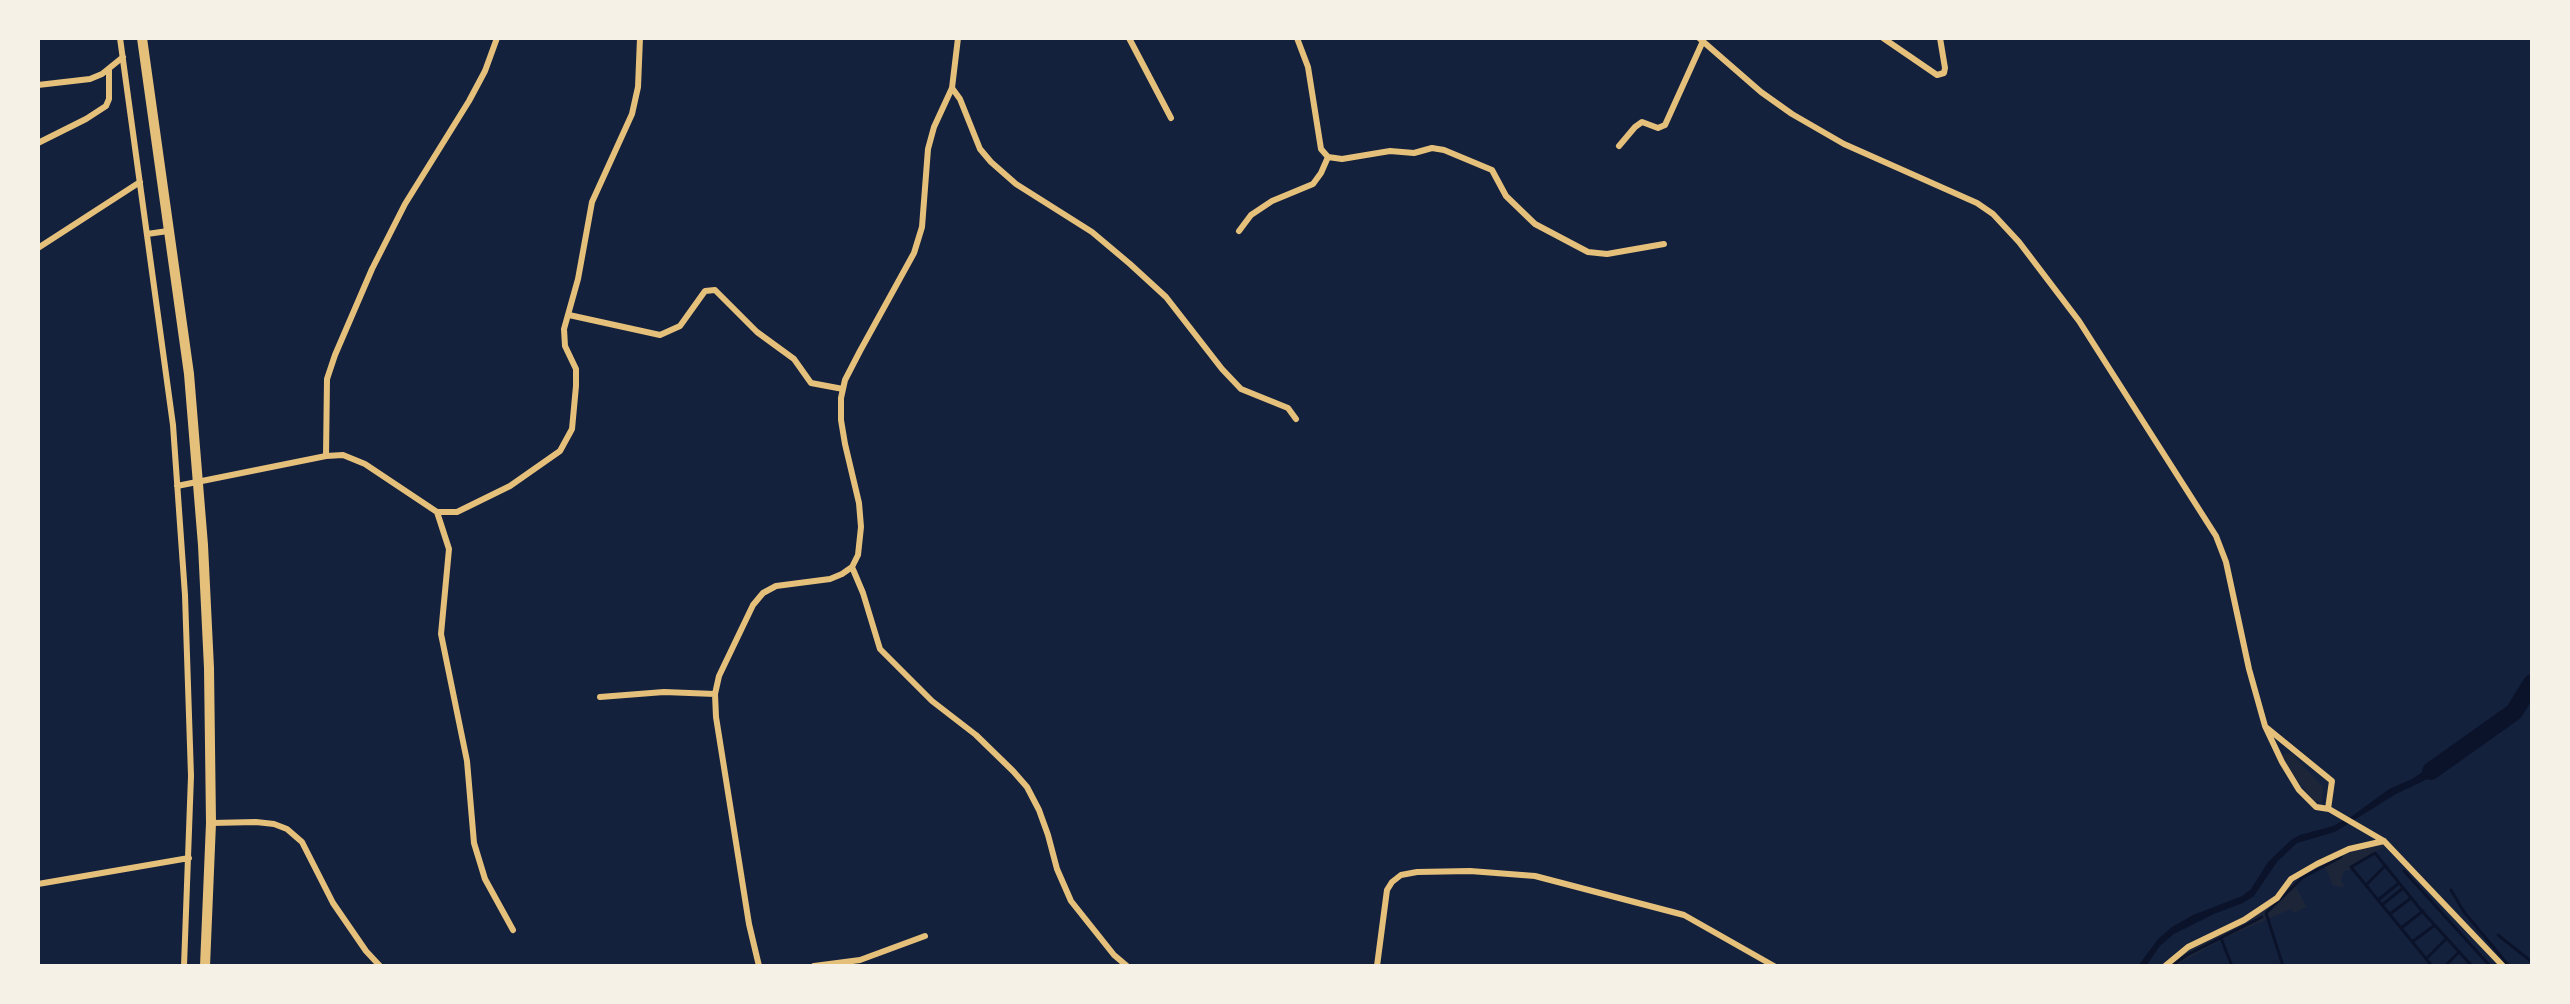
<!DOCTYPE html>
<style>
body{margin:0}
#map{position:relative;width:2570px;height:1004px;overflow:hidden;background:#14213d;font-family:Arial,sans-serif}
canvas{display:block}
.frame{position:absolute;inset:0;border:40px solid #f6f1e7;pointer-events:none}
</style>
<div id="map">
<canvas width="2570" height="1004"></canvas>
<div class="frame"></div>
</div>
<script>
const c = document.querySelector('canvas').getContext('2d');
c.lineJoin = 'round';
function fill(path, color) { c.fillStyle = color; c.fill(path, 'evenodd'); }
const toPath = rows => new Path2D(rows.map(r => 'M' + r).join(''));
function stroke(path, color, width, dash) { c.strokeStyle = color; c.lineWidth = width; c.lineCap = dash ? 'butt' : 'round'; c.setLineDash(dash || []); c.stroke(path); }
const green = toPath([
 [2291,753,2323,787,2322,803,2314,801,2292,774,2282,755],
 [2382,843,2386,845,2354,865,2355,869,2344,871,2341,881,2345,887,2333,886,2325,867,2334,851,2342,855],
 [2292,880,2307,907,2294,913,2291,909,2225,938,2175,966,2168,966,2192,948,2245,922]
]);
const water = toPath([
 [2448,755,2450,760,2432,777,2396,794,2335,832,2297,843,2277,862,2254,896,2243,903,2214,914,2174,934,2160,946,2146,966,2138,966,2158,939,2172,927,2193,915,2242,896,2251,889,2268,862,2291,840,2300,835,2333,826,2352,816,2389,789,2412,779]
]);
const stream = toPath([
 [2404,871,2490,966],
 [2366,885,2385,866],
 [2451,890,2464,912,2509,966],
 [2378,900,2399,883],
 [2382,905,2403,888],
 [2390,914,2411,898],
 [2401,928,2423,911],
 [2498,935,2532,962],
 [2221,938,2232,966],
 [2412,942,2435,925],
 [2426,959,2446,939],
 [2171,966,2187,955,2262,917],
 [2283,966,2266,913,2302,878,2341,857],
 [2432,966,2351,867,2375,853,2421,910,2472,966],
 [2445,966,2459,952]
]);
const river = toPath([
 [2431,771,2514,712,2532,683]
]);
const minor = toPath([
 [120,38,173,425,185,595,191,776,184,966],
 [1129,38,1171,118],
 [1297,38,1308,67,1321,149,1328,157,1342,159,1390,151,1414,153,1432,148,1444,150,1492,170,1506,196,1535,224,1588,252,1607,254,1664,244],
 [1699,38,1761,92,1792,114,1844,144,1977,203,1993,214,2019,242,2079,321,2216,536,2226,562,2249,669,2265,726,2282,762,2299,790,2316,807,2329,809,2384,841,2503,966],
 [1883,38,1937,75,1944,73,1945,68,1940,38],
 [38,85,90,79,102,74,123,57],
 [952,88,960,99,980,149,991,162,1016,184,1092,232,1130,264,1166,297,1222,369,1241,389,1288,408,1296,419],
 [38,143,86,119,106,106,109,99,109,69],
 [1619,146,1635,127,1642,122,1658,128,1665,125,1703,41],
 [1239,231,1251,215,1272,201,1313,184,1321,173,1328,157],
 [147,234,168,231],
 [38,248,140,182],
 [569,315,660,335,680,326,705,291,715,290,757,332,794,359,811,383,843,389],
 [326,456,327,379,335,355,372,269,405,204,469,101,485,71,497,38],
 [177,486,326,456,343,455,365,464,437,512,457,512,510,486,560,451,572,429,576,386,576,369,565,346,564,329,578,279,592,202,632,114,638,87,640,38],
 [437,512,449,549,441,634,467,761,474,843,485,879,513,930],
 [852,567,863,593,880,649,932,701,976,735,1013,771,1027,787,1039,810,1048,835,1057,869,1071,901,1114,955,1127,966],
 [600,697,664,692,715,694],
 [2267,728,2332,781,2328,809],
 [211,823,256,822,274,824,287,829,302,842,333,903,366,951,380,966],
 [38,884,189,858],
 [759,966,749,924,716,717,715,694,719,676,753,605,763,593,776,586,830,579,842,574,852,567,858,555,861,527,859,503,845,444,841,420,841,398,845,380,860,351,914,253,922,227,928,149,934,127,952,88,958,38],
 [814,966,860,960,925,936],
 [1377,966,1387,890,1392,882,1401,875,1417,872,1470,871,1535,876,1684,915,1774,966],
 [2165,966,2188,947,2244,920,2277,898,2291,879,2317,864,2349,849,2384,841]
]);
const trunk = toPath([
 [142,38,189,374,203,545,209,668,211,823,205,966]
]);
fill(green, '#1d2539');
fill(water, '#0b132b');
stroke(stream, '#0b132b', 3);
stroke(river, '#0b132b', 18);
stroke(minor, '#e5c07b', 6);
stroke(trunk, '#e5c07b', 10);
</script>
